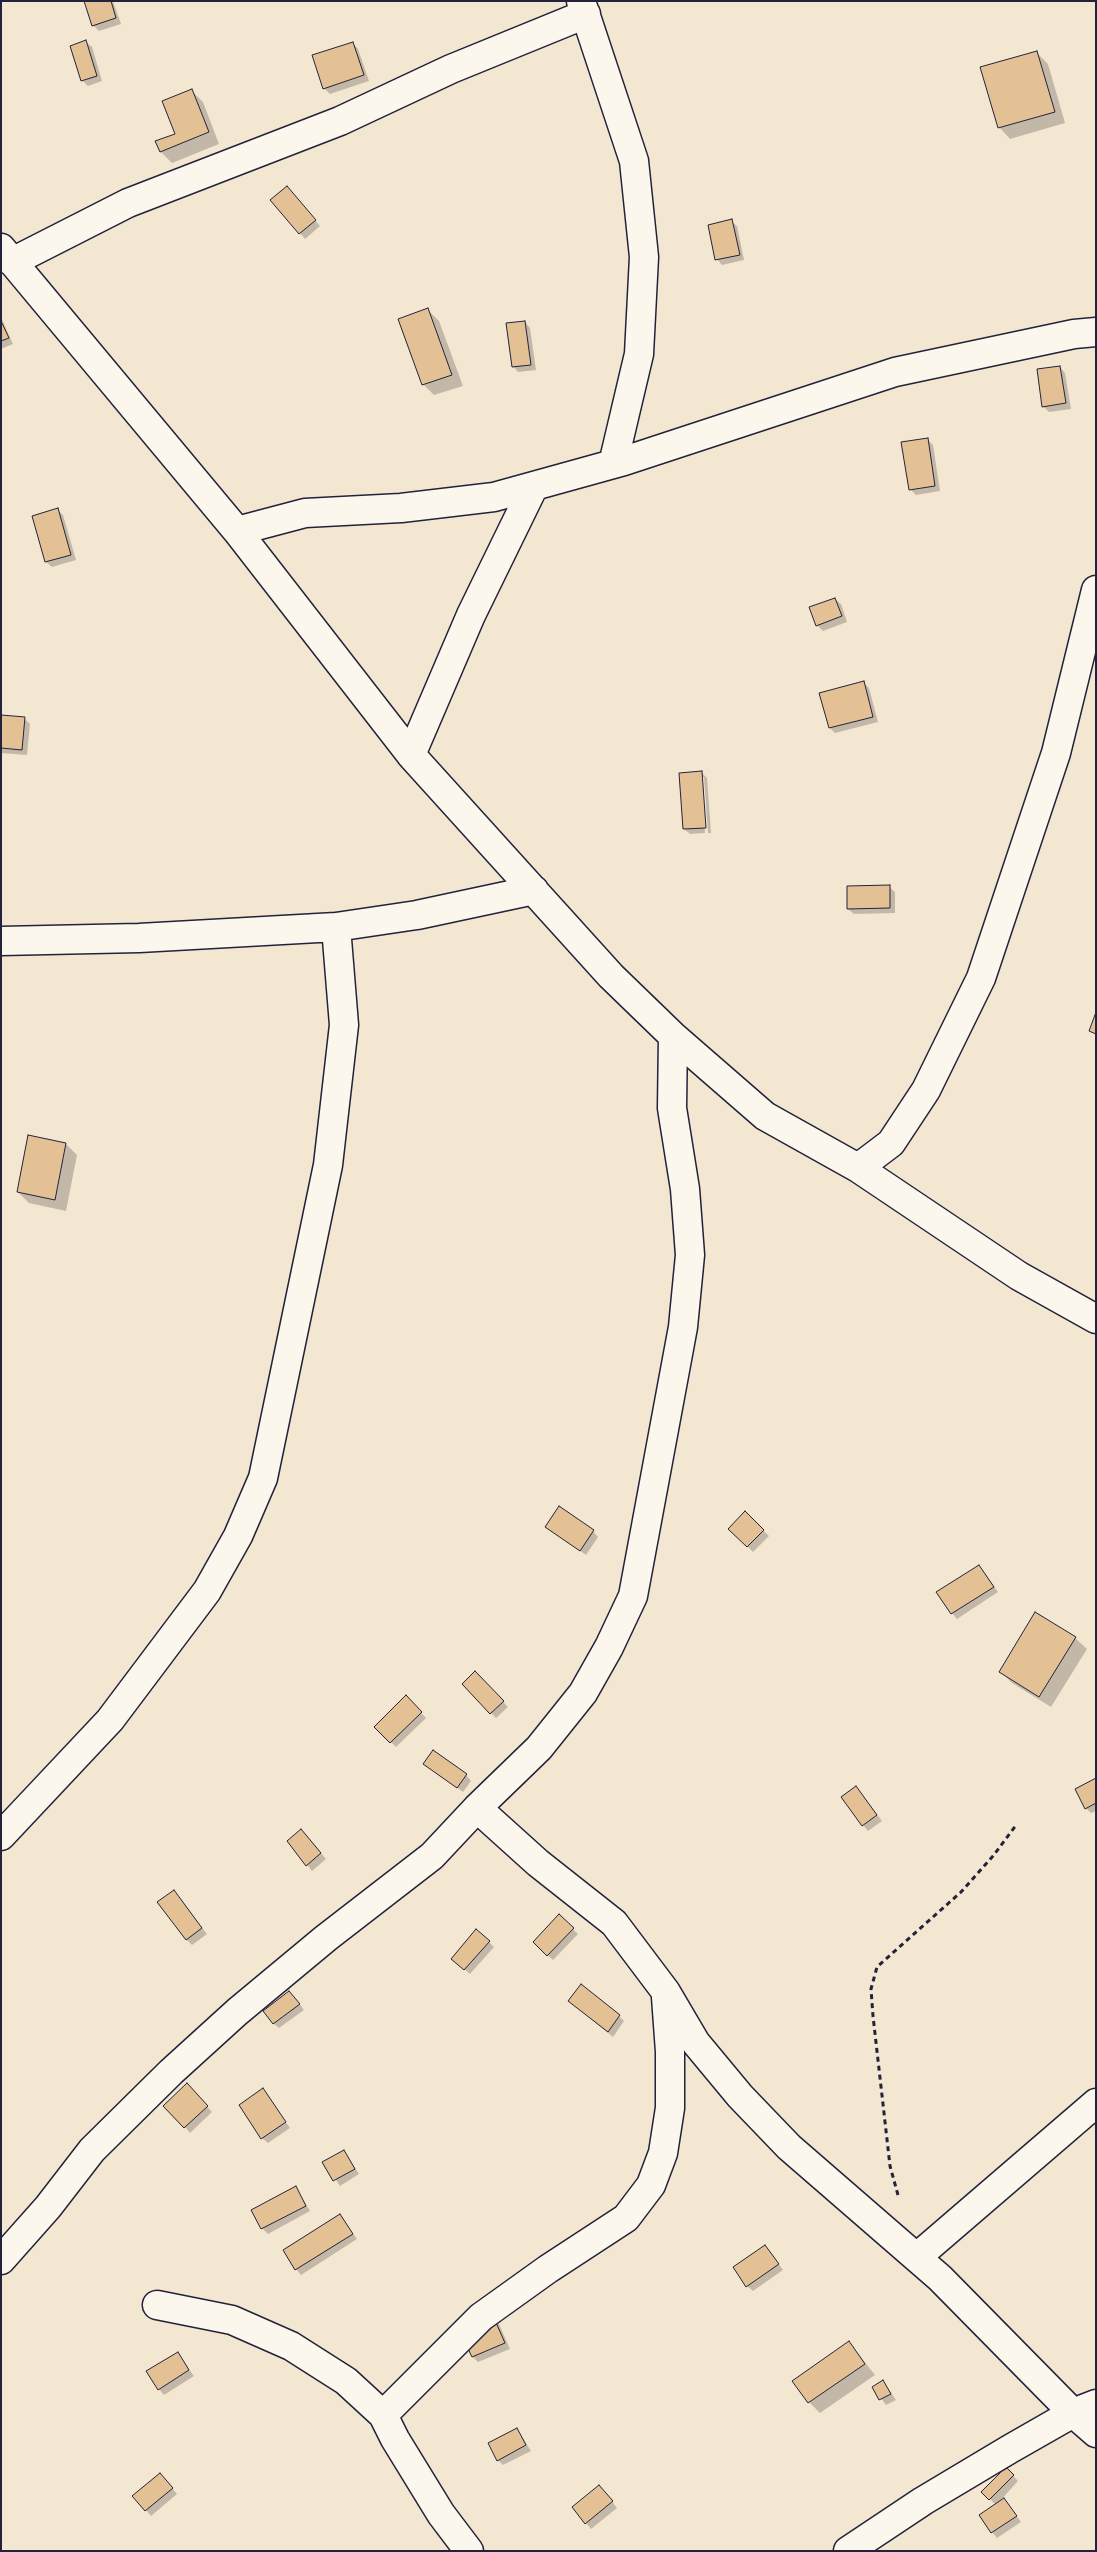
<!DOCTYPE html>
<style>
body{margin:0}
#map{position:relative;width:1097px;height:2552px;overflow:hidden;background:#f4e7d2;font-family:Delius,sans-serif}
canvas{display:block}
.frame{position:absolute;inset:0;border:2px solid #22223b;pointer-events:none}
</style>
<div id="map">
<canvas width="1097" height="2552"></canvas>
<div class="frame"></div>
</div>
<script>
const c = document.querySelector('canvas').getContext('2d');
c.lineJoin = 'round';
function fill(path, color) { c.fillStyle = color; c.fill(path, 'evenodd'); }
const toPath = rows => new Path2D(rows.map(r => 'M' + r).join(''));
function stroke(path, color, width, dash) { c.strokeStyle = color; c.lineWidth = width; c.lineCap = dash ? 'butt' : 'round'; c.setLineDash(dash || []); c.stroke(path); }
const shadow = toPath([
 [85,1,113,1,121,24,99,31,94,26],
 [86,42,92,47,102,81,88,86,82,80],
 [353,43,358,49,369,81,330,94,324,88],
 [1036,52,1048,64,1065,123,1010,139,999,127],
 [192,91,203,102,219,144,172,163,161,152,176,134],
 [292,193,320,226,305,239,300,233],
 [731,221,737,226,744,260,722,265,717,259],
 [428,310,439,321,463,386,434,395,423,384],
 [1,317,13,344,1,349],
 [525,322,530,328,536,370,518,372,513,366],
 [1060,367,1065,373,1071,409,1049,412,1044,407],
 [927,439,933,445,940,491,916,495,911,490],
 [57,509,63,515,76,560,52,567,46,562],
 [835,599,841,604,847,622,823,631,817,625],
 [864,683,869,688,878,722,835,733,830,728],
 [1,716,24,718,30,724,27,755,1,753],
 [702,773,707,778,711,833,708,833,704,777,702,777,705,833,690,834,684,829],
 [889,887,895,892,895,913,854,914,848,909],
 [66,1144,77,1155,66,1211,29,1203,18,1192],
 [745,1513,769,1536,753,1552,730,1529],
 [547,1527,593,1531,598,1537,586,1555],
 [979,1566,998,1592,957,1619,952,1613],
 [1075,1638,1087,1649,1051,1707,1012,1683,1001,1672],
 [476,1673,508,1707,496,1718,464,1684],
 [406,1697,426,1718,396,1747,376,1727],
 [425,1764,466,1775,471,1781,463,1792],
 [1096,1780,1096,1811,1091,1813,1086,1808],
 [856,1787,882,1821,868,1831,863,1825],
 [307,1836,326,1859,312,1871,288,1841],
 [174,1891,207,1934,192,1945,187,1940],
 [559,1916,578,1934,553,1960,534,1942],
 [489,1942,494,1947,470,1974,458,1964],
 [295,1998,304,2010,279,2028,273,2023],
 [575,2006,619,2016,624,2021,613,2037],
 [192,2090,212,2112,190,2133,185,2127],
 [263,2090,290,2128,268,2143,262,2138],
 [344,2151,359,2174,340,2186,324,2162],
 [296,2188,310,2211,268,2234,262,2228],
 [340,2216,357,2239,301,2275,296,2269],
 [770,2252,783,2270,753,2291,747,2286],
 [493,2319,499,2324,510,2349,478,2362,473,2357,462,2332],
 [849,2342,875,2375,820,2413,809,2402],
 [177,2353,194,2376,164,2395,159,2389],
 [883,2381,896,2400,886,2405,873,2387],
 [517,2429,531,2451,503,2465,498,2460],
 [1006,2468,1018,2481,999,2502,1004,2499,1021,2522,997,2538,992,2532,996,2505,983,2492],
 [165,2480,177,2494,151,2516,146,2510],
 [605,2492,617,2508,591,2529,573,2507]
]);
const building = toPath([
 [84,1,111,1,116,18,92,26,84,1],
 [86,40,97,76,81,81,70,46,86,40],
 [353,42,364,75,323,89,312,55,353,42],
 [1037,51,1055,112,998,128,980,67,1037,51],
 [192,89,209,132,160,152,155,141,175,134,162,101,192,89],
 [287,186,316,220,299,234,270,200,287,186],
 [732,219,740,255,715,260,708,225,732,219],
 [428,308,452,375,422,385,398,319,428,308],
 [1,321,9,338,1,341,1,321],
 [525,321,531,365,512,367,506,323,525,321],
 [1060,366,1066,403,1042,407,1037,369,1060,366],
 [928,438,935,486,909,490,901,442,928,438],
 [58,508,71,555,45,562,32,516,58,508],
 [835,598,842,616,816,626,809,607,835,598],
 [864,681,873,717,829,728,819,693,864,681],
 [1,715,25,717,22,750,1,748,1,715],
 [702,771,706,828,683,829,679,773,702,771],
 [890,885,890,908,847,909,847,886,890,885],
 [1096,1012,1096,1034,1089,1031,1096,1012],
 [28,1135,66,1143,55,1200,17,1192,28,1135],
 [559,1506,594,1530,580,1551,545,1527,559,1506],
 [745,1511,764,1530,747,1547,728,1529,745,1511],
 [979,1565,994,1587,951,1614,936,1592,979,1565],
 [1035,1612,1076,1637,1039,1697,999,1672,1035,1612],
 [475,1671,504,1701,490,1714,462,1684,475,1671],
 [406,1695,422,1712,390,1743,374,1727,406,1695],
 [433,1750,467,1774,457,1788,423,1764,433,1750],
 [1096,1778,1096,1803,1085,1809,1075,1789,1096,1778],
 [856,1786,877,1815,862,1826,841,1797,856,1786],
 [301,1829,321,1853,306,1866,287,1841,301,1829],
 [174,1890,202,1928,186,1940,157,1902,174,1890],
 [559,1914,574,1928,547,1956,533,1942,559,1914],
 [476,1929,490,1941,464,1970,451,1959,476,1929],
 [581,1984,620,2015,608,2032,568,2001,581,1984],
 [289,1991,300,2004,273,2024,263,2011,289,1991],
 [187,2083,208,2106,184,2128,163,2106,187,2083],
 [263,2088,286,2122,261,2139,239,2105,263,2088],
 [344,2150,355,2169,333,2181,322,2162,344,2150],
 [296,2186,306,2206,261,2229,251,2210,296,2186],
 [340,2214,353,2234,295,2270,283,2250,340,2214],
 [765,2245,779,2264,746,2287,733,2267,765,2245],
 [494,2318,505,2343,472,2357,460,2332,494,2318],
 [849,2341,865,2364,808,2403,792,2381,849,2341],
 [178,2352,189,2370,158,2390,146,2371,178,2352],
 [883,2380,891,2394,879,2400,872,2387,883,2380],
 [517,2428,526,2445,497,2461,488,2443,517,2428],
 [1006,2467,1014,2475,989,2500,981,2492,1006,2467],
 [160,2473,173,2488,145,2511,132,2496,160,2473],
 [599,2485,613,2501,585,2524,572,2507,599,2485],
 [1004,2498,1017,2516,991,2533,979,2515,1004,2498]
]);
const path = toPath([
 [898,2195,890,2166,873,2016,871,1989,877,1967,961,1892,993,1856,1017,1824]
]);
const minor = toPath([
 [581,1,634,161,644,257,639,354,613,464],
 [1,248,237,531,411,755,611,976,673,1036,765,1116,858,1168,1019,1276,1096,1319],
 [12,262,128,203,340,121,451,69,586,14],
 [237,531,305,513,401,508,494,497,624,461,895,372,1074,334,1096,332],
 [411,755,471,615,534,486],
 [1,941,139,938,336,927,417,915,534,890],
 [858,1168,891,1143,926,1090,981,978,1056,753,1096,590],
 [477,1808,538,1863,614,1923,666,1992,696,2043,740,2096,789,2147,940,2278,1073,2413,1096,2433],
 [1,1836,110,1720,207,1591,238,1536,263,1478,328,1165,344,1025,336,927],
 [917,2257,1096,2103],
 [1,2260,48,2207,92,2150,171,2072,237,2012,326,1938,432,1856,477,1808,539,1748,583,1693,609,1647,633,1596,683,1327,690,1255,685,1189,672,1108,673,1036],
 [157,2305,232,2320,291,2346,346,2381,383,2415,395,2439,441,2514,469,2551],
 [383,2415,481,2317,548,2269,626,2218,651,2185,663,2153,670,2108,670,2052,666,1997],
 [848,2551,923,2501,1010,2449,1073,2413,1096,2404]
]);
fill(shadow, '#0003');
fill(building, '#e3c195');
stroke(building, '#22223b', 1);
stroke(minor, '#22223b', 31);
stroke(path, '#22223b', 3, [5, 4]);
stroke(minor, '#fbf7ec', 28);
</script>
